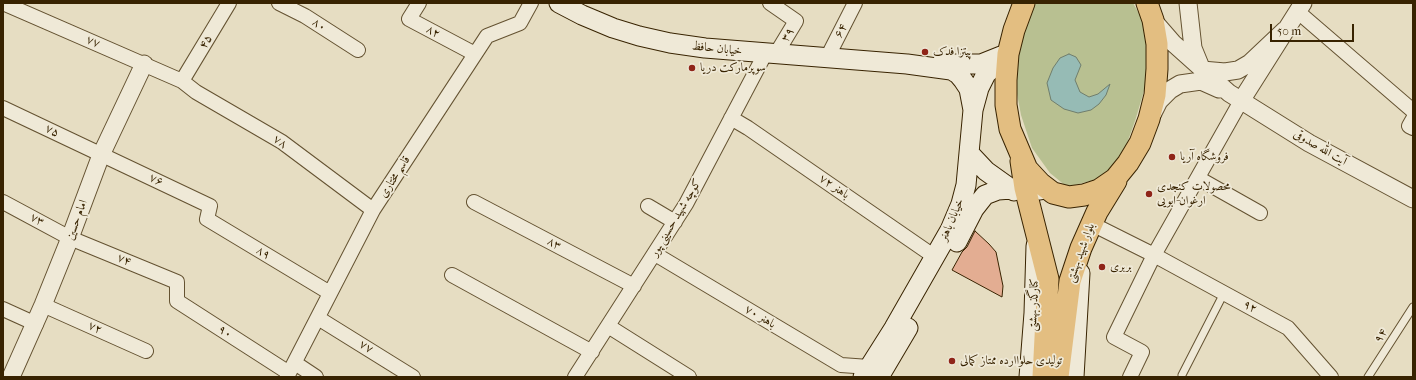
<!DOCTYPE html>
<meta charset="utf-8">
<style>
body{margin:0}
#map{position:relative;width:1416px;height:380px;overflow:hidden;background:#e6ddc2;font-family:"IM FELL French Canon",serif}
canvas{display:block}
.frame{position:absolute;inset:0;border:4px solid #382301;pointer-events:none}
.scale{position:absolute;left:1270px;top:24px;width:84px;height:18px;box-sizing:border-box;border:2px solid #382301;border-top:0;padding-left:5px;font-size:12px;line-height:14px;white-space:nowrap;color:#382301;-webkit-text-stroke:3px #efe9d7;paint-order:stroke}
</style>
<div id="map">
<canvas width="1416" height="380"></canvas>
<div class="frame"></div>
<div class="scale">50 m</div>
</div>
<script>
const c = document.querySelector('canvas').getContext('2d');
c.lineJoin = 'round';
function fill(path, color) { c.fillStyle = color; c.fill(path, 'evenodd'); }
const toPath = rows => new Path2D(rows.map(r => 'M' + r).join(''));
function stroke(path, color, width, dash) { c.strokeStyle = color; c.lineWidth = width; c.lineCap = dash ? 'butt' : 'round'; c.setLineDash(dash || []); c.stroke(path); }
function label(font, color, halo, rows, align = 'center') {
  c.font = font + ' "IM FELL French Canon",Amiri,serif'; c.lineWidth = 3.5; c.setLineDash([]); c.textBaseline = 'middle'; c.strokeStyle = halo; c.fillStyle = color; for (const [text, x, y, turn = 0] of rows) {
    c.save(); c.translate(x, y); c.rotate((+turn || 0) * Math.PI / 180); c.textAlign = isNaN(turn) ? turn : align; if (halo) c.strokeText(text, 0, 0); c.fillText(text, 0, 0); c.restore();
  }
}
const green = toPath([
 [1036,3,1133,3,1141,17,1147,44,1147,65,1146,84,1135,121,1126,146,1114,165,1098,179,1067,187,1050,173,1032,148,1021,115,1015,83,1018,48,1029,15]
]);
const water = toPath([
 [1069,54,1076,57,1081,65,1075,80,1080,92,1089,97,1098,94,1110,84,1106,95,1099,104,1091,110,1078,113,1064,109,1051,100,1047,83,1053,68,1060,58,1069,54]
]);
const building = toPath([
 [975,231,989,244,996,252,1003,286,1002,297,952,270,962,252,967,247,975,231]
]);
const service = toPath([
 [1182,375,1224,293],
 [1368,377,1413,307]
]);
const minor = toPath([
 [3,3,182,81,196,92,282,142,373,210],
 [279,3,305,16,358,50],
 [419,3,409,19,475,54],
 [770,3,796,21,776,54],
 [1297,11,1413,111],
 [827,58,855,3],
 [182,81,229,3],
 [3,108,210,206,207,219,330,293],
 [731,118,748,128,935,257],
 [1413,119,1409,126,1413,128],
 [1198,178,1260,213],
 [3,202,70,238,177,282,177,301,289,373],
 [474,202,634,286],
 [648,206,675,222],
 [1092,224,1154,255,1241,101],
 [655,254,841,365,869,367],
 [452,275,592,352],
 [43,305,146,351],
 [3,309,36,324],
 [318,318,413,377],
 [608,326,689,377],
 [295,363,316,377],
 [287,377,373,210,487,36,520,23,531,3],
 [575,377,686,204,765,54],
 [1130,377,1142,352,1114,337,1154,255,1288,328,1331,377]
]);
const tertiary = toPath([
 [1188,3,1193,48,1202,70,1225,72,1238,70,1250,63,1285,30],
 [1153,20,1173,43,1229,93,1309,143,1413,199],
 [1241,101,1303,3],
 [1153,113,1159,101,1170,90,1180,84,1201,81,1219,89],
 [11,377,43,305,70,238,101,155,144,64]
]);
const secondary = toPath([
 [559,3,582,15,613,28,639,36,670,43,705,48,907,64,951,70,958,74,963,80,969,89,973,110],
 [941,64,981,64,1001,56],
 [970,154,986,171,1014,191],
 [957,242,974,209,985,195,998,190,1025,188,1040,190],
 [863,377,894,328,950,230,961,204,966,185,973,110,979,88,986,74,1008,54],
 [879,377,908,328],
 [1029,377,1034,313,1036,246],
 [1074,377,1080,273]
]);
const primary = toPath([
 [1024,3,1014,30,1008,54,1006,80,1006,105,1010,129,1027,169,1040,183,1053,193,1069,197,1084,195,1099,190,1115,179,1128,163,1140,143,1149,119,1155,95,1157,69,1157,44,1153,20,1147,3],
 [1021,161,1025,188,1048,279,1043,377],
 [1058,377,1070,281,1081,248,1097,212,1116,181]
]);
const markers = [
 [925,52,4,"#8f2418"],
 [692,68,4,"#8f2418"],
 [1172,157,4,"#8f2418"],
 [1149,194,4,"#8f2418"],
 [1102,267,4,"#8f2418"],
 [952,361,4,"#8f2418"]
];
const streetNames = [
 ["۸۰",319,25,33],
 ["۶۴",841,31,-63],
 ["۸۲",433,32,28],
 ["۳۹",788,35,-59],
 ["۷۷",93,42,23],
 ["۴۵",206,42,-59],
 ["خیابان حافظ",717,49,6],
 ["۷۵",52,131,26],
 ["۷۸",280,142,34],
 ["آیت الله صدوقی",1320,148,30],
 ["قاسم مختاری",395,177,-57],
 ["۷۶",156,180,25],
 ["باهنر ۷۲",834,187,34],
 ["کوچه شهید حسینی ‍پور",676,218,-59],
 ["۷۳",37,220,28],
 ["امام حسین",77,220,-70],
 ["خیابان باهنر",952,220,-67],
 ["۸۳",554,244,28],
 ["۸۹",263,253,31],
 ["بلوار شهید بهشتی",1081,253,-70],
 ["۷۴",124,260,23],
 ["کنارگذر بهشتی",1034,305,-88],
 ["۹۲",1250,307,28],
 ["باهنر ۷۰",760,317,31],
 ["۷۲",95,328,24],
 ["۹۰",225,332,33],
 ["۹۴",1381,336,-57],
 ["۷۷",366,347,32]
];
const poiNames = [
 ["پیتزا فدک",933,52],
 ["سوپرمارکت دریا",700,68],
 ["فروشگاه آریا",1180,157],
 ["محصولات کنجدی",1157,187],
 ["ارغوان-ابویی",1157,201],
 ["بربری",1110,267],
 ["تولیدی حلواارده ممتاز کمالی",960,361]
];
fill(green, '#b8c091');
fill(water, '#96bbb5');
stroke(water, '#707e6d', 1);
fill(building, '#e3ad92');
stroke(building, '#382301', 1);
stroke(service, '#645231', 9);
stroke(minor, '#645231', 16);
stroke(tertiary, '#645231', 19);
stroke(secondary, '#382301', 21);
stroke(primary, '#382301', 23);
stroke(service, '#efe9d7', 7);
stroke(minor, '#efe9d7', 14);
stroke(tertiary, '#efe9d7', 17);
stroke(secondary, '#efe9d7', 19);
stroke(primary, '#e3be81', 21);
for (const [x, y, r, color] of markers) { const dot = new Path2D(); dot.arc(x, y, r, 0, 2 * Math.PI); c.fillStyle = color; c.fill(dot); stroke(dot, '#efe9d7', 1.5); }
label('12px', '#382301', '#efe9d7', streetNames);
label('12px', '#382301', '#efe9d7', poiNames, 'left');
</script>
